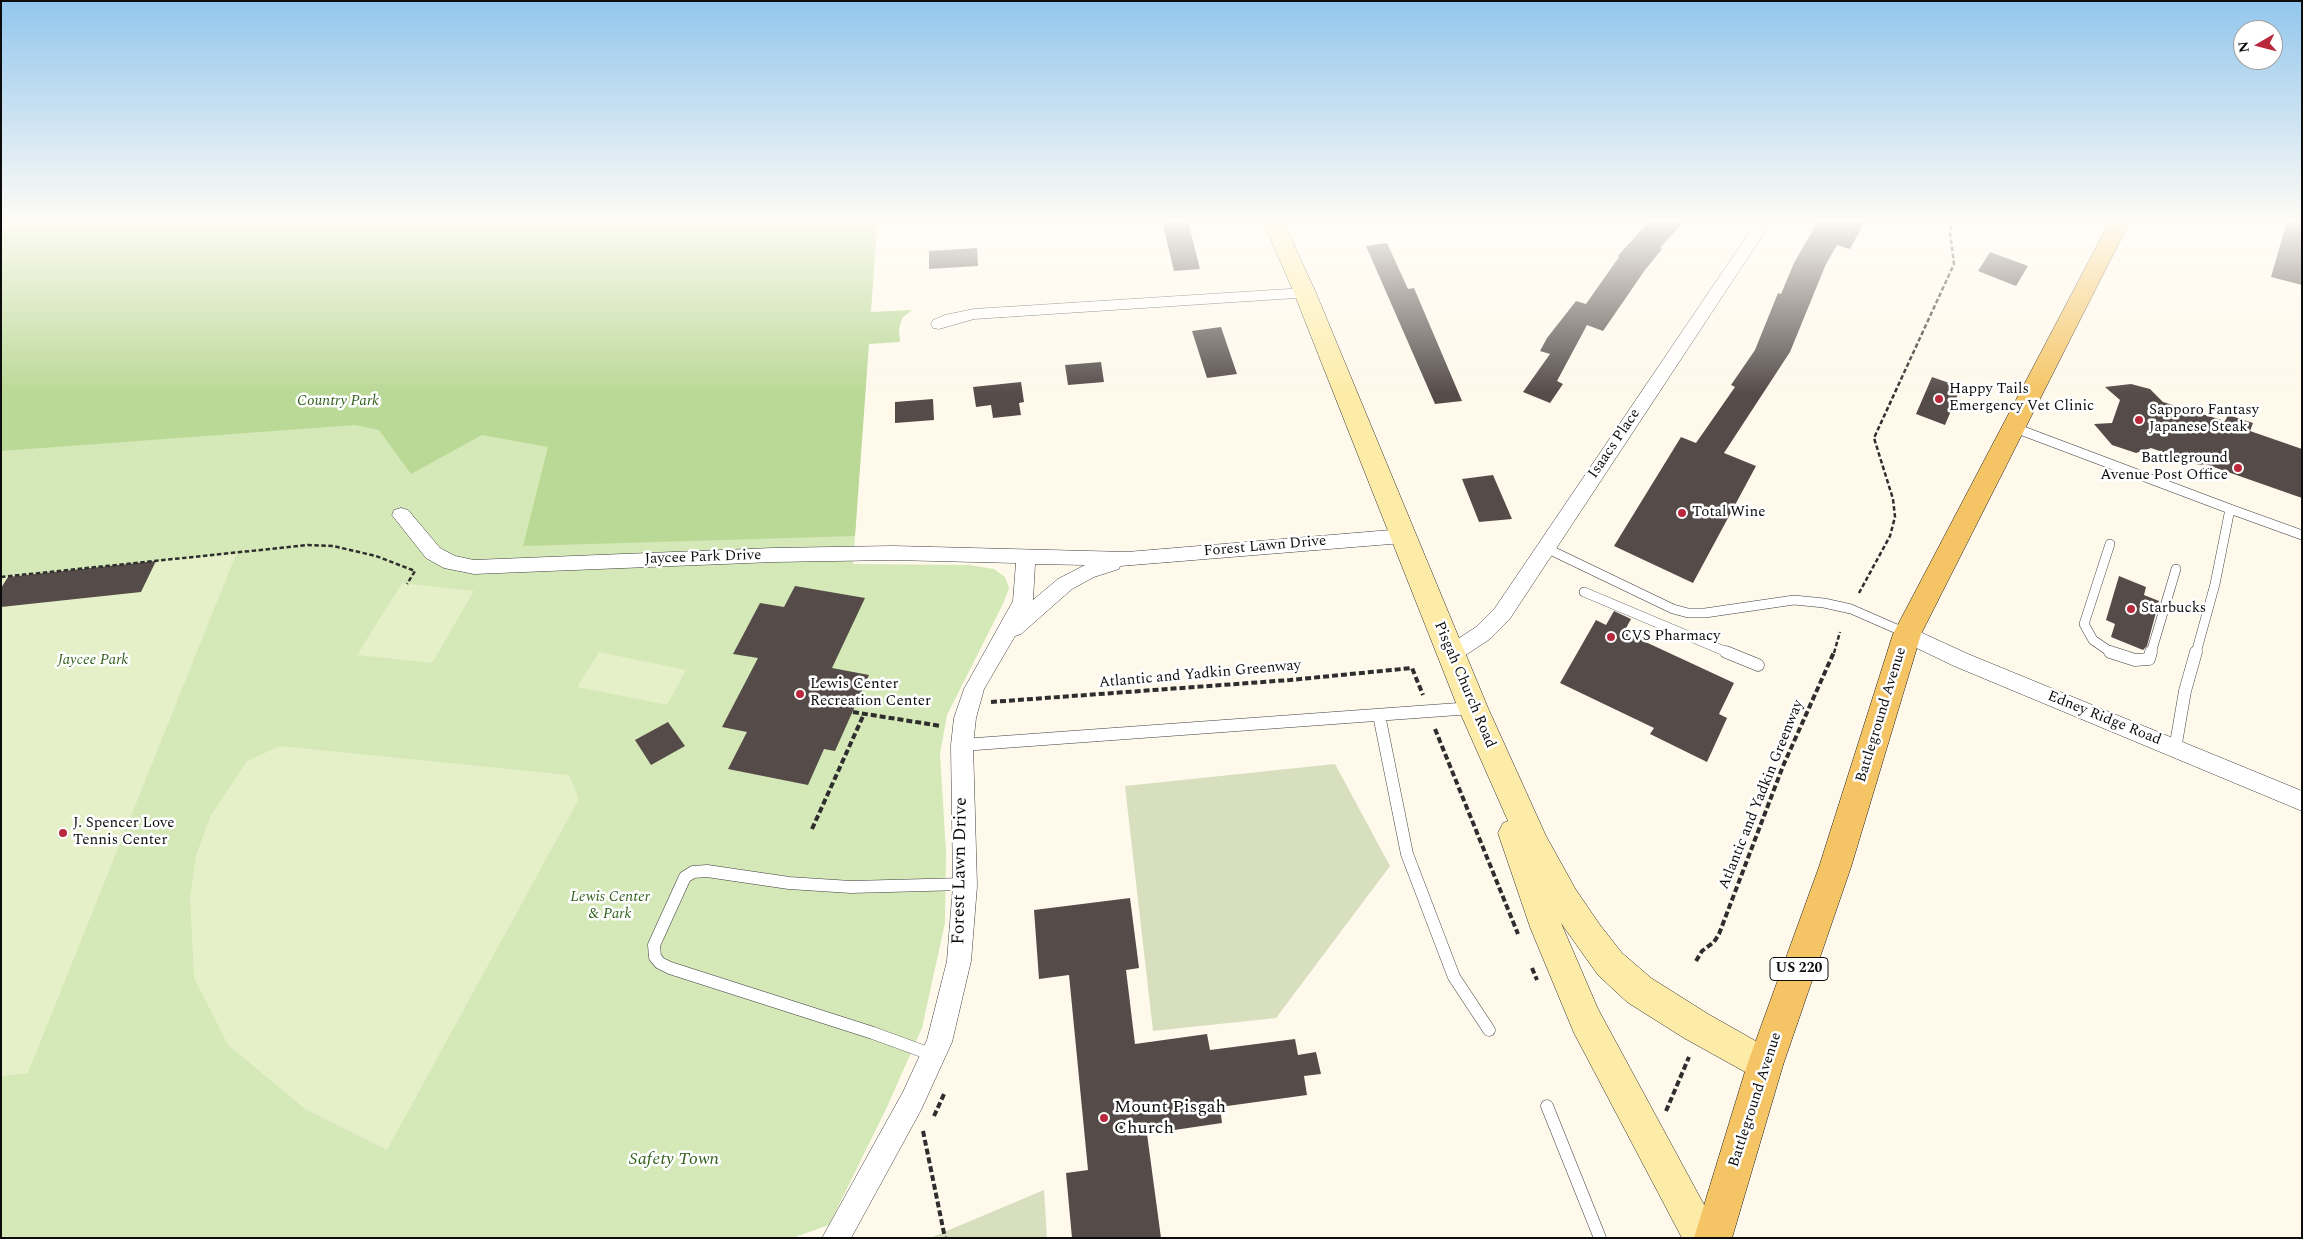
<!DOCTYPE html>
<style>
body{margin:0}
#map{position:relative;width:2303px;height:1239px;overflow:hidden;background:#fff9ec;font-family:Spectral,serif}
canvas{display:block}
.frame{position:absolute;inset:0;border:2px solid #0c0c0c;pointer-events:none}
.north{position:absolute;left:2233px;top:20px;width:50px;height:50px;box-sizing:border-box;background:#fff;border:1px solid #9e9e9e;border-radius:50%;rotate:262deg;font-size:14px;font-weight:700;line-height:20px;text-align:center;color:#0c0c0c}
.north::after{content:'';display:block;margin:auto;width:18px;height:22px;background:#b9283c;clip-path:polygon(50% 0,100% 100%,50% 72%,0 100%)}
</style>
<div id="map">
<canvas width="2303" height="1239"></canvas>
<div class="frame"></div>
<div class="north">N</div>
</div>
<script>
const c = document.querySelector('canvas').getContext('2d');
c.lineJoin = 'round';
function fill(path, color) { c.fillStyle = color; c.fill(path, 'evenodd'); }
const toPath = rows => new Path2D(rows.map(r => 'M' + r).join(''));
function stroke(path, color, width, dash) { c.strokeStyle = color; c.lineWidth = width; c.lineCap = dash ? 'butt' : 'round'; c.setLineDash(dash || []); c.stroke(path); }
function label(font, color, halo, rows, align = 'center') {
  c.font = font + ' Spectral,serif'; c.lineWidth = 5; c.setLineDash([]); c.textBaseline = 'middle'; c.strokeStyle = halo; c.fillStyle = color; for (const [text, x, y, turn = 0] of rows) {
    c.save(); c.translate(x, y); c.rotate((+turn || 0) * Math.PI / 180); c.textAlign = isNaN(turn) ? turn : align; if (halo) c.strokeText(text, 0, 0); c.fillText(text, 0, 0); c.restore();
  }
}
const green = toPath([
 [1,221,877,221,853,564,969,565,994,569,1005,577,1009,588,1003,604,947,715,940,754,946,852,945,923,922,1028,887,1107,829,1225,792,1238,1,1238]
]);
const forest = toPath([
 [1,221,877,221,871,312,912,310,902,318,899,329,900,342,869,344,855,536,523,546,548,447,482,435,411,474,379,430,355,425,1,451]
]);
const cemetery = toPath([
 [1335,764,1390,866,1276,1018,1153,1031,1125,786],
 [1044,1190,1047,1238,930,1238]
]);
const pitch = toPath([
 [237,552,28,1073,1,1076,1,577],
 [402,583,474,591,432,663,357,655],
 [599,652,686,670,667,705,577,687],
 [280,746,569,775,579,799,387,1150,305,1109,228,1045,194,978,190,897,196,855,211,815,247,761]
]);
const building = toPath([
 [1162,221,1188,221,1200,269,1174,271],
 [1649,221,1684,221,1660,248,1662,249,1645,270,1603,331,1587,325,1557,381,1563,384,1550,403,1523,392,1550,354,1540,351,1547,338,1576,301,1586,304,1619,257,1618,256],
 [1818,221,1865,221,1850,249,1837,245,1826,264,1790,352,1724,453,1756,466,1693,583,1614,546,1681,437,1696,443,1735,387,1731,385,1755,350,1778,293,1781,294,1794,263],
 [2287,221,2302,221,2302,285,2271,277],
 [1387,243,1408,289,1414,288,1462,401,1435,404,1366,246],
 [977,248,978,266,929,269,929,251],
 [1990,252,2028,266,2016,286,1978,271],
 [1221,327,1237,374,1207,378,1192,331],
 [1101,362,1104,382,1068,385,1065,365],
 [1932,377,1961,387,1945,425,1916,414],
 [1021,382,1024,402,1019,403,1021,415,993,418,991,405,976,407,973,387],
 [2131,384,2150,389,2163,402,2225,421,2228,415,2253,423,2250,431,2302,449,2302,498,2205,464,2199,465,2151,448,2136,453,2112,445,2094,424,2112,423,2120,400,2105,387],
 [933,399,934,420,895,423,895,402],
 [1493,475,1512,519,1479,522,1462,479],
 [156,561,141,592,1,607,1,588,8,577],
 [2119,576,2146,587,2144,595,2159,601,2147,646,2143,650,2111,637,2115,624,2106,620],
 [795,586,865,598,832,668,869,675,835,751,824,749,808,785,728,769,747,732,722,727,758,658,733,654,760,603,784,607],
 [1614,611,1631,619,1624,632,1734,683,1719,714,1727,718,1707,762,1650,734,1654,728,1560,683,1596,620,1606,625],
 [668,722,685,746,651,765,635,740],
 [1130,898,1139,968,1126,970,1135,1044,1207,1034,1210,1050,1295,1039,1298,1055,1316,1052,1321,1074,1304,1076,1307,1095,1220,1107,1222,1123,1147,1134,1161,1238,1072,1238,1066,1173,1088,1170,1069,975,1039,979,1034,910]
]);
const pathFar1 = toPath([
 [1,577,308,545,333,546,376,556,415,571,407,584],
 [1859,593,1890,536,1895,517,1893,499,1874,438,1954,264,1950,233,1952,221],
 [1834,653,1840,632]
]);
const path = toPath([
 [991,702,1290,680,1412,668,1423,695],
 [853,712,941,726],
 [1435,729,1518,934],
 [812,829,864,714],
 [1696,961,1702,951,1714,942,1719,934,1783,766,1834,652],
 [1532,968,1537,980],
 [1666,1111,1689,1057],
 [934,1116,945,1092],
 [923,1131,945,1238]
]);
const serviceFar1 = toPath([
 [2015,428,2230,509,2215,584,2196,653],
 [2230,509,2302,535],
 [2110,544,2084,624,2093,640,2112,653],
 [1546,548,1673,609,1688,613,1705,613,1794,600,1824,603,1851,609,1906,633],
 [1584,592,1729,653],
 [2151,653,2176,569]
]);
const service = toPath([
 [1726,652,1758,665],
 [2110,652,2135,660,2149,659,2151,652],
 [1379,715,1407,854,1454,977,1489,1030],
 [962,745,1472,708],
 [2175,749,2185,691,2196,652],
 [933,1055,873,1033,670,968,660,963,655,957,654,945,685,877,693,872,707,871,789,883,851,887,964,884],
 [1547,1106,1600,1238]
]);
const minor = toPath([
 [1757,221,1772,221,1509,620,1490,639,1458,660,1451,662,1444,660,1441,654,1444,648,1476,627,1495,608,1757,221],
 [1305,288,1311,289,1313,293,1311,297,974,319,939,329,933,328,931,324,933,320,945,315,974,309,1305,288],
 [401,508,408,510,440,548,455,556,474,560,773,548,893,546,1127,552,1403,529,1410,531,1412,536,1410,541,1403,543,1120,566,1119,569,1094,577,1072,589,1021,634,1015,636,984,689,976,718,973,745,977,886,971,961,952,1042,921,1110,851,1238,822,1238,903,1092,927,1040,947,961,953,886,951,745,954,718,964,689,1013,601,1016,563,893,560,773,562,474,574,444,568,426,558,392,515,394,510,401,508],
 [1035,564,1085,565,1058,579,1033,600,1035,564],
 [1907,626,1968,654,2302,791,2302,811,1954,666,1900,640,1897,634,1900,628,1907,626]
]);
const secondary = toPath([
 [1263,221,1283,221,1316,293,1488,708,1546,836,1576,890,1600,925,1622,953,1651,978,1708,1014,1777,1053,1783,1065,1777,1077,1765,1083,1684,1038,1627,1002,1598,975,1561,923,1598,1009,1722,1238,1682,1238,1574,1033,1530,927,1498,833,1503,823,1508,821,1458,708,1294,293,1263,221]
]);
const primary = toPath([
 [2110,221,2130,221,1921,634,1851,867,1783,1065,1732,1238,1694,1238,1747,1065,1819,867,1893,634,2110,221]
]);
const markers = [
 [1939,399,5,"#b9283c"],
 [2139,420,5,"#b9283c"],
 [2238,468,5,"#b9283c"],
 [1682,513,5,"#b9283c"],
 [2131,609,5,"#b9283c"],
 [1611,637,5,"#b9283c"],
 [800,694,5,"#b9283c"],
 [63,833,5,"#b9283c"],
 [1104,1118,5,"#b9283c"]
];
const shields = [
 [1799,969,58]
];
const shieldNames = [
 ["US 220",1799,969]
];
const poiNames = [
 ["Happy Tails",1949,390],
 ["Emergency Vet Clinic",1949,407],
 ["Sapporo Fantasy",2149,411],
 ["Japanese Steak",2149,428],
 ["Battleground",2228,459,"right"],
 ["Avenue Post Office",2228,476,"right"],
 ["Total Wine",1692,513],
 ["Starbucks",2141,609],
 ["CVS Pharmacy",1621,637],
 ["Lewis Center",810,685],
 ["Recreation Center",810,702],
 ["J. Spencer Love",73,824],
 ["Tennis Center",73,841]
];
const parkNames = [
 ["Country Park",338,402],
 ["Jaycee Park",93,661],
 ["Lewis Center",610,898],
 ["& Park",610,915]
];
const streetNames = [
 ["Isaacs Place",1615,444,-56],
 ["Forest Lawn Drive",1265,547,-5],
 ["Jaycee Park Drive",703,558,-2],
 ["Atlantic and Yadkin Greenway",1200,675,-5],
 ["Pisgah Church Road",1464,685,67],
 ["Battleground Avenue",1882,715,-73],
 ["Edney Ridge Road",2104,719,22],
 ["Atlantic and Yadkin Greenway",1762,795,-68],
 ["Battleground Avenue",1756,1100,-72]
];
const nearStreetnames = [
 ["Forest Lawn Drive",961,871,-89]
];
const nearPoinames = [
 ["Mount Pisgah",1114,1108],
 ["Church",1114,1129]
];
const nearParknames = [
 ["Safety Town",674,1160]
];
fill(green, '#d5e8b7');
fill(forest, '#bad896');
fill(cemetery, '#d7dfbe');
fill(pitch, '#e5efc8');
fill(building, '#554c49');
stroke(serviceFar1, '#3f3f3f', 10);
stroke(service, '#3f3f3f', 13);
stroke(minor, '#3f3f3f', 1);
stroke(secondary, '#2e2e2e', 1);
stroke(primary, '#1d1d1d', 1);
stroke(pathFar1, '#2e2e2e', 2.5, [4.5, 2.5]);
stroke(path, '#2e2e2e', 4, [6, 3]);
stroke(serviceFar1, '#fff', 9);
stroke(service, '#fff', 12);
fill(minor, '#fff');
fill(secondary, '#fdeca8');
fill(primary, '#f5c565');
const sky = c.createLinearGradient(0, 0, 0, 394);
sky.addColorStop(0, '#92c6ed');
sky.addColorStop(0.56, '#fffcf6');
sky.addColorStop(1, '#fffcf600');
c.fillStyle = sky;
c.fillRect(0, 0, 2303, 394);
for (const [x, y, r, color] of markers) { const dot = new Path2D(); dot.arc(x, y, r, 0, 2 * Math.PI); c.fillStyle = color; c.fill(dot); stroke(dot, '#fff', 2); }
for (const [x, y, w] of shields) { const box = new Path2D(); box.roundRect(x - w / 2, y - 11.5, w, 23, 4); c.fillStyle = '#fff'; c.fill(box); stroke(box, '#0c0c0c', 1); }
label('bold 14px', '#0c0c0c', null, shieldNames);
label('15px', '#0c0c0c', '#fff', poiNames, 'left');
label('italic 15px', '#33621e', '#fff', parkNames);
label('15px', '#0c0c0c', '#fff', streetNames);
label('18px', '#0c0c0c', '#fff', nearStreetnames);
label('18px', '#0c0c0c', '#fff', nearPoinames, 'left');
label('italic 18px', '#33621e', '#fff', nearParknames);
</script>
